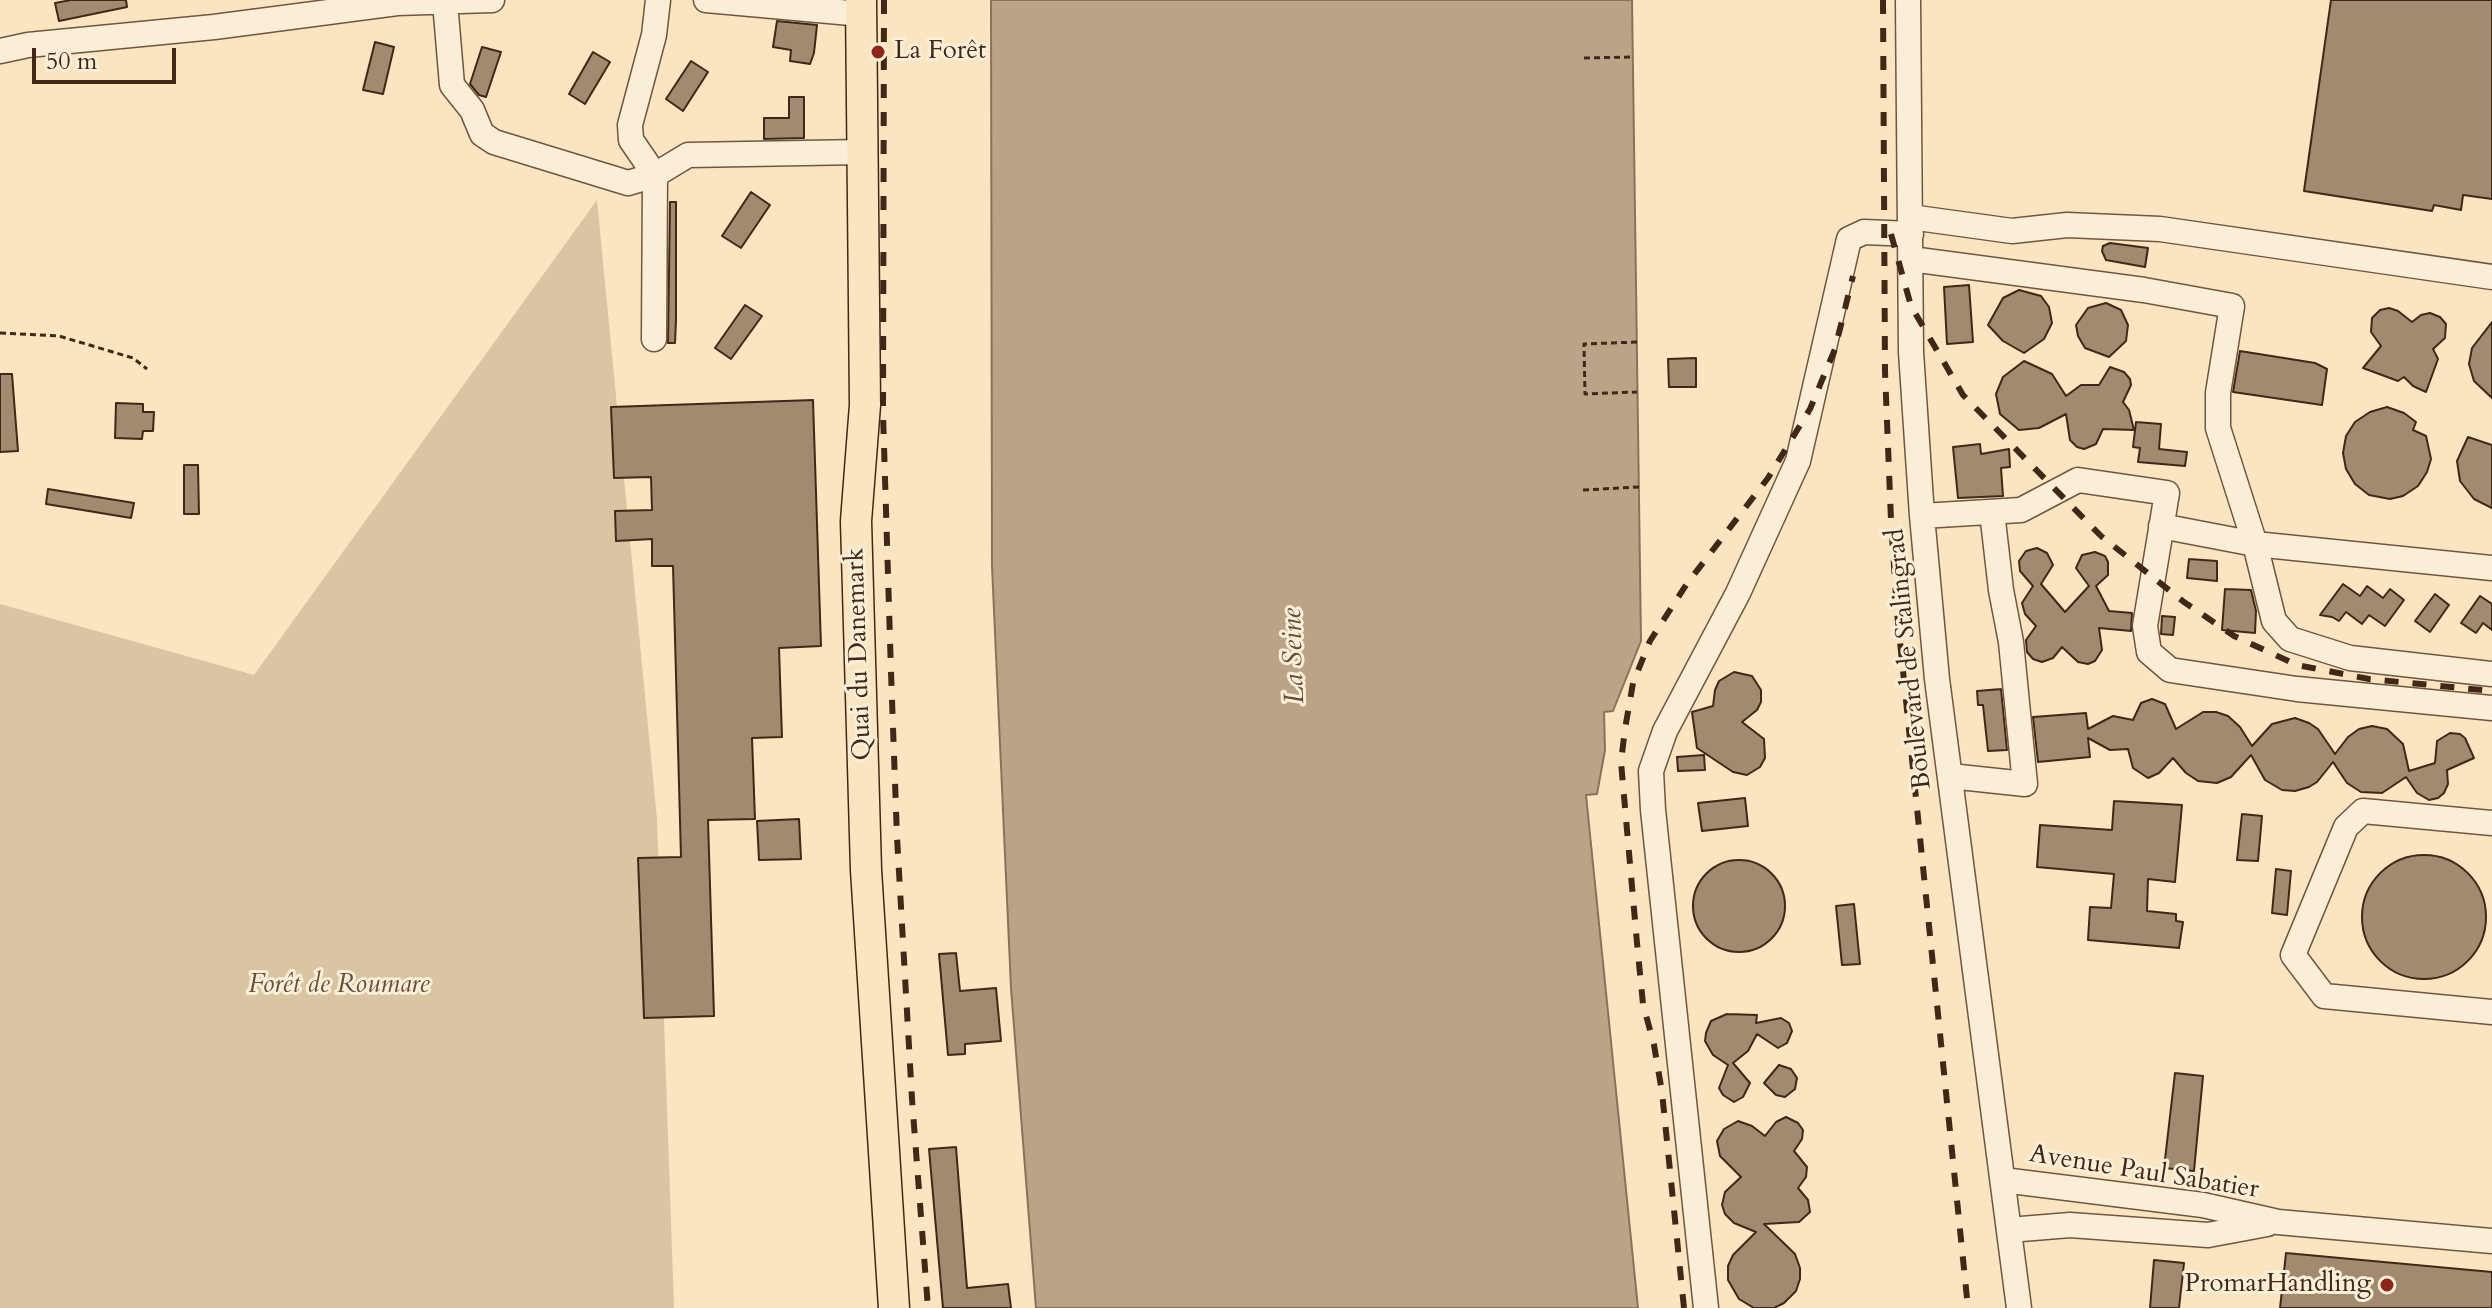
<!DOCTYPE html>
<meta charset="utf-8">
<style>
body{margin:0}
#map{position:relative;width:2492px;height:1308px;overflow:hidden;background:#f9e5c0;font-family:Cardo,serif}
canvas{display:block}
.scale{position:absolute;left:32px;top:48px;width:144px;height:36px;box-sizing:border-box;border:4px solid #412717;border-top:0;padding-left:10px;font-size:24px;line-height:28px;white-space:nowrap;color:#412717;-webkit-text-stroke:6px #fbeed6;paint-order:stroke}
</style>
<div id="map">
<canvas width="2492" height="1308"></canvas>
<div class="scale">50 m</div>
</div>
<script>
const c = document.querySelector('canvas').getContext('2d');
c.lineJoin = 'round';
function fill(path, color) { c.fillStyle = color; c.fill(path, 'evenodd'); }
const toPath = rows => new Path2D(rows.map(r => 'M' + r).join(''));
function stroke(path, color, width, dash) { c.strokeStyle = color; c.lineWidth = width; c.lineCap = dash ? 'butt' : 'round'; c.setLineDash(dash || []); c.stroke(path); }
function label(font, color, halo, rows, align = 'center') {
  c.font = font + ' Cardo,serif'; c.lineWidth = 6; c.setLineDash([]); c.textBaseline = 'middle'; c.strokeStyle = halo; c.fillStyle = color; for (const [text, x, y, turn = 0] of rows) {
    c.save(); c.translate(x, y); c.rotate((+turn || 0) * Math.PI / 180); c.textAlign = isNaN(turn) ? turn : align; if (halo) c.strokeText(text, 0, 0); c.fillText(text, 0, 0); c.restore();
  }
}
const green = toPath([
 [597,200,657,819,674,1308,0,1308,0,604,254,675]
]);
const water = toPath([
 [991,0,1632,0,1641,641,1613,711,1604,712,1605,750,1597,794,1586,795,1638,1308,1036,1308,1011,988,992,566,991,0]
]);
const building = toPath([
 [71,0,126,0,127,7,59,21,55,3,71,0],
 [2331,0,2492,0,2492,199,2463,195,2461,210,2434,205,2432,211,2304,191,2331,0],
 [777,21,817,25,814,53,810,64,790,61,791,50,773,47,777,21],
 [375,42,394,47,383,94,363,90,375,42],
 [482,47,501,52,486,97,479,95,470,84,482,47],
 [593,52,610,62,585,104,569,94,593,52],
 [691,61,708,72,683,111,666,99,691,61],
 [789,97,804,97,804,138,764,139,764,118,789,118,789,97],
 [751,192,770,205,741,248,722,236,751,192],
 [670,202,676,202,676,320,675,343,668,343,670,202],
 [2110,243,2148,248,2145,267,2106,260,2102,251,2103,246,2110,243],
 [1969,285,1973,342,1947,344,1944,287,1969,285],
 [2019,290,2041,296,2049,307,2052,323,2044,339,2024,353,2003,341,1988,325,2003,298,2019,290],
 [2106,303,2121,310,2128,325,2126,341,2109,357,2085,348,2078,336,2076,325,2088,308,2106,303],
 [745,305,762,316,731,359,715,348,745,305],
 [2389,308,2398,311,2412,322,2421,315,2430,313,2440,317,2446,324,2445,338,2433,349,2438,359,2426,392,2413,386,2404,377,2398,381,2363,368,2381,346,2371,332,2372,318,2380,310,2389,308],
 [2492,322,2492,398,2474,381,2469,364,2472,348,2492,322],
 [2240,351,2315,363,2327,369,2322,405,2233,392,2240,351],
 [1696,358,1696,387,1669,387,1668,359,1696,358],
 [2024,361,2052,374,2066,396,2081,385,2099,385,2110,367,2124,372,2130,379,2131,385,2123,402,2129,410,2134,430,2103,429,2096,444,2084,449,2077,447,2070,440,2066,414,2039,428,2019,430,2000,414,1996,394,2003,377,2024,361],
 [0,374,12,374,18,451,0,452,0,374],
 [813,400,821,646,779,648,782,737,752,738,755,819,708,820,714,1016,644,1018,638,858,681,857,673,566,652,566,652,539,616,541,615,511,652,510,651,477,614,478,611,407,813,400],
 [116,403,143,404,143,412,154,412,153,431,143,431,142,439,115,438,116,403],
 [2387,407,2404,413,2416,422,2413,430,2426,436,2431,459,2427,472,2418,486,2403,496,2390,499,2369,495,2355,484,2346,469,2343,453,2346,436,2355,422,2370,412,2387,407],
 [2136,422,2161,424,2159,449,2187,452,2185,466,2138,462,2140,448,2133,447,2136,422],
 [2468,437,2492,445,2492,508,2474,499,2460,481,2457,461,2468,437],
 [1980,444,1981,454,2009,449,2010,467,2001,468,2003,496,1958,498,1953,447,1980,444],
 [184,465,198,465,199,514,184,514,184,465],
 [48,489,134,503,131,518,46,504,48,489],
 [2037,548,2047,553,2053,565,2041,584,2065,612,2089,586,2076,568,2082,555,2095,552,2105,556,2108,562,2108,575,2096,586,2109,611,2132,613,2131,631,2099,628,2102,650,2095,661,2088,664,2078,662,2062,647,2053,658,2042,662,2033,659,2027,652,2026,640,2036,626,2025,614,2022,603,2033,586,2020,571,2019,561,2026,551,2037,548],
 [2189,559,2217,561,2217,581,2187,578,2189,559],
 [2343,584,2360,596,2367,586,2383,598,2390,589,2404,600,2385,626,2369,615,2362,624,2346,612,2339,621,2332,617,2320,615,2343,584],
 [2225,589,2251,590,2256,611,2255,633,2222,630,2225,589],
 [2435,594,2449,605,2430,632,2415,621,2435,594],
 [2480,596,2492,604,2492,630,2483,623,2476,633,2461,623,2480,596],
 [2162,616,2175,617,2173,635,2161,634,2162,616],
 [1734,672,1752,676,1761,690,1761,702,1757,710,1742,722,1764,739,1765,758,1760,767,1747,775,1733,772,1697,748,1692,712,1713,706,1715,690,1719,681,1734,672],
 [2001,689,2007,750,1988,751,1983,705,1978,705,1977,691,2001,689],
 [2152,699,2165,704,2176,729,2203,712,2216,712,2228,716,2240,727,2252,746,2272,724,2295,718,2309,723,2318,729,2335,754,2348,737,2359,729,2372,726,2387,729,2403,744,2409,771,2435,763,2437,741,2450,733,2460,734,2465,738,2474,758,2447,770,2448,784,2444,793,2438,798,2429,800,2417,793,2406,777,2382,793,2361,792,2347,783,2333,762,2317,782,2309,787,2295,791,2282,790,2265,780,2251,755,2231,777,2217,783,2198,781,2186,773,2173,758,2159,773,2148,778,2133,768,2128,749,2110,750,2088,738,2090,757,2038,762,2033,717,2086,713,2088,729,2113,716,2133,720,2141,703,2152,699],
 [1704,755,1705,770,1678,771,1677,757,1704,755],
 [1745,798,1748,826,1702,831,1698,803,1745,798],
 [2114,801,2182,805,2175,882,2148,879,2147,911,2176,914,2176,921,2183,922,2179,948,2088,940,2090,907,2111,908,2114,874,2037,867,2040,825,2112,830,2114,801],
 [2242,814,2262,816,2258,861,2237,860,2242,814],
 [799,819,801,859,759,860,757,821,799,819],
 '2362 917a62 62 0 1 1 124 0a62 62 0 1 1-124 0Z',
 '1693 906a46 46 0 1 1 92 0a46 46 0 1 1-92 0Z',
 [2276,869,2291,871,2287,915,2272,913,2276,869],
 [1854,904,1860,964,1842,965,1836,906,1854,904],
 [956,953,960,991,996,988,1001,1041,965,1044,965,1054,948,1055,939,954,956,953],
 [1727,1014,1757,1015,1756,1023,1781,1018,1789,1023,1792,1031,1787,1043,1778,1048,1757,1034,1748,1051,1733,1063,1750,1083,1743,1097,1734,1102,1723,1095,1719,1088,1728,1065,1713,1055,1705,1041,1706,1033,1711,1021,1727,1014],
 [1779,1065,1791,1069,1797,1078,1795,1089,1785,1097,1776,1095,1764,1083,1779,1065],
 [2175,1073,2203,1076,2194,1171,2164,1168,2175,1073],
 [1786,1117,1798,1123,1803,1130,1802,1139,1794,1151,1807,1167,1806,1177,1798,1188,1808,1200,1810,1212,1799,1222,1764,1224,1795,1254,1800,1268,1800,1279,1796,1291,1784,1303,1774,1308,1754,1308,1739,1299,1728,1280,1728,1266,1733,1255,1756,1232,1734,1223,1725,1214,1722,1205,1725,1192,1741,1177,1720,1156,1717,1141,1724,1129,1738,1121,1752,1126,1765,1136,1776,1122,1786,1117],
 [956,1147,967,1288,1008,1284,1011,1308,943,1308,929,1149,956,1147],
 [2286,1253,2492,1272,2492,1308,2280,1308,2286,1253],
 [2154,1260,2184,1263,2179,1308,2150,1308,2154,1260]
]);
const path = toPath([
 [1584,58,1632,57],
 [0,333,59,336,133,358,147,369],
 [1637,342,1584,344,1585,394,1637,392],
 [1583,490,1639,487]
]);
const minor = toPath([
 [658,0,654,35,630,125,631,140,655,175,688,155,862,152],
 [706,0,862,14],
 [1908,0,1911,352,1922,516,1937,679,2019,1308],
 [445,2,452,85,472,110,482,134,494,142,628,183,655,175,654,339],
 [0,51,28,45,214,27,397,3,492,0],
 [1910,217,2012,231,2067,225,2160,229,2492,277],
 [1911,259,2144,290,2232,306,2218,393,2218,428,2255,544,2492,568],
 [1922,516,2021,510,2078,480,2167,493,2145,626,2149,652,2170,670,2297,689,2492,708],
 [2161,526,2255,544,2274,621,2290,639,2350,658,2492,674],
 [1950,776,2025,784,2011,642,2001,590,1992,512],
 [2492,823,2363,811,2346,827,2293,955,2324,996,2492,1012],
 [2003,1180,2203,1205,2278,1222,2492,1241],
 [2009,1230,2070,1225,2208,1235,2267,1224],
 [1706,1308,1653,810,1651,771,1665,731,1738,593,1798,461,1849,239,1864,232,1911,234]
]);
const major = toPath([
 [861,0,865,405,856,521,866,870,894,1308]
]);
const rail = toPath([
 [884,0,883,413,891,672,897,837,912,1099,928,1308],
 [1883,0,1885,372,1891,520,1897,612,1968,1308],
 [1891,234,1911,306,1963,395,2101,536,2184,602,2234,636,2297,665,2369,679,2492,691],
 [1684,1308,1662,1092,1654,1045,1643,1004,1637,943,1621,762,1625,729,1633,683,1650,641,1686,585,1768,478,1810,409,1835,349,1853,276]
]);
const markers = [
 [878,52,8,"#8f2418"],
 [2387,1285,8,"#8f2418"]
];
const poiNames = [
 ["La Forêt",894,52],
 ["PromarHandling",2371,1285,"right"]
];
const streetNames = [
 ["Quai du Danemark",860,654,-92],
 ["Boulevard de Stalingrad",1910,659,-96],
 ["Avenue Paul Sabatier",2144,1173,9]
];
const parkNames = [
 ["Forêt de Roumare",339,986]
];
const waterNames = [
 ["La Seine",1295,656,-92]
];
fill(green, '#dac5a3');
fill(water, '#baa487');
stroke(water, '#8a725a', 2);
fill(building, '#a18a6f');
stroke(building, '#412717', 2);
stroke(minor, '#6f5641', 27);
stroke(major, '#412717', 33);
stroke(path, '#412717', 3, [6, 4]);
stroke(minor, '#fbeed6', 24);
stroke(major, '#f9e5c0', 30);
stroke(rail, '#412717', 6, [14, 14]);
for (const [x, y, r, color] of markers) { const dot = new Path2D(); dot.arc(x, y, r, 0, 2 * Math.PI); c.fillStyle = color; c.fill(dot); stroke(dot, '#fbeed6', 3); }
label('26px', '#412717', '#fbeed6', poiNames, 'left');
label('26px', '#412717', '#fbeed6', streetNames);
label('italic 26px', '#674e3a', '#fbeed6', parkNames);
label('italic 28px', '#654c39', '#fbeed6', waterNames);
</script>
